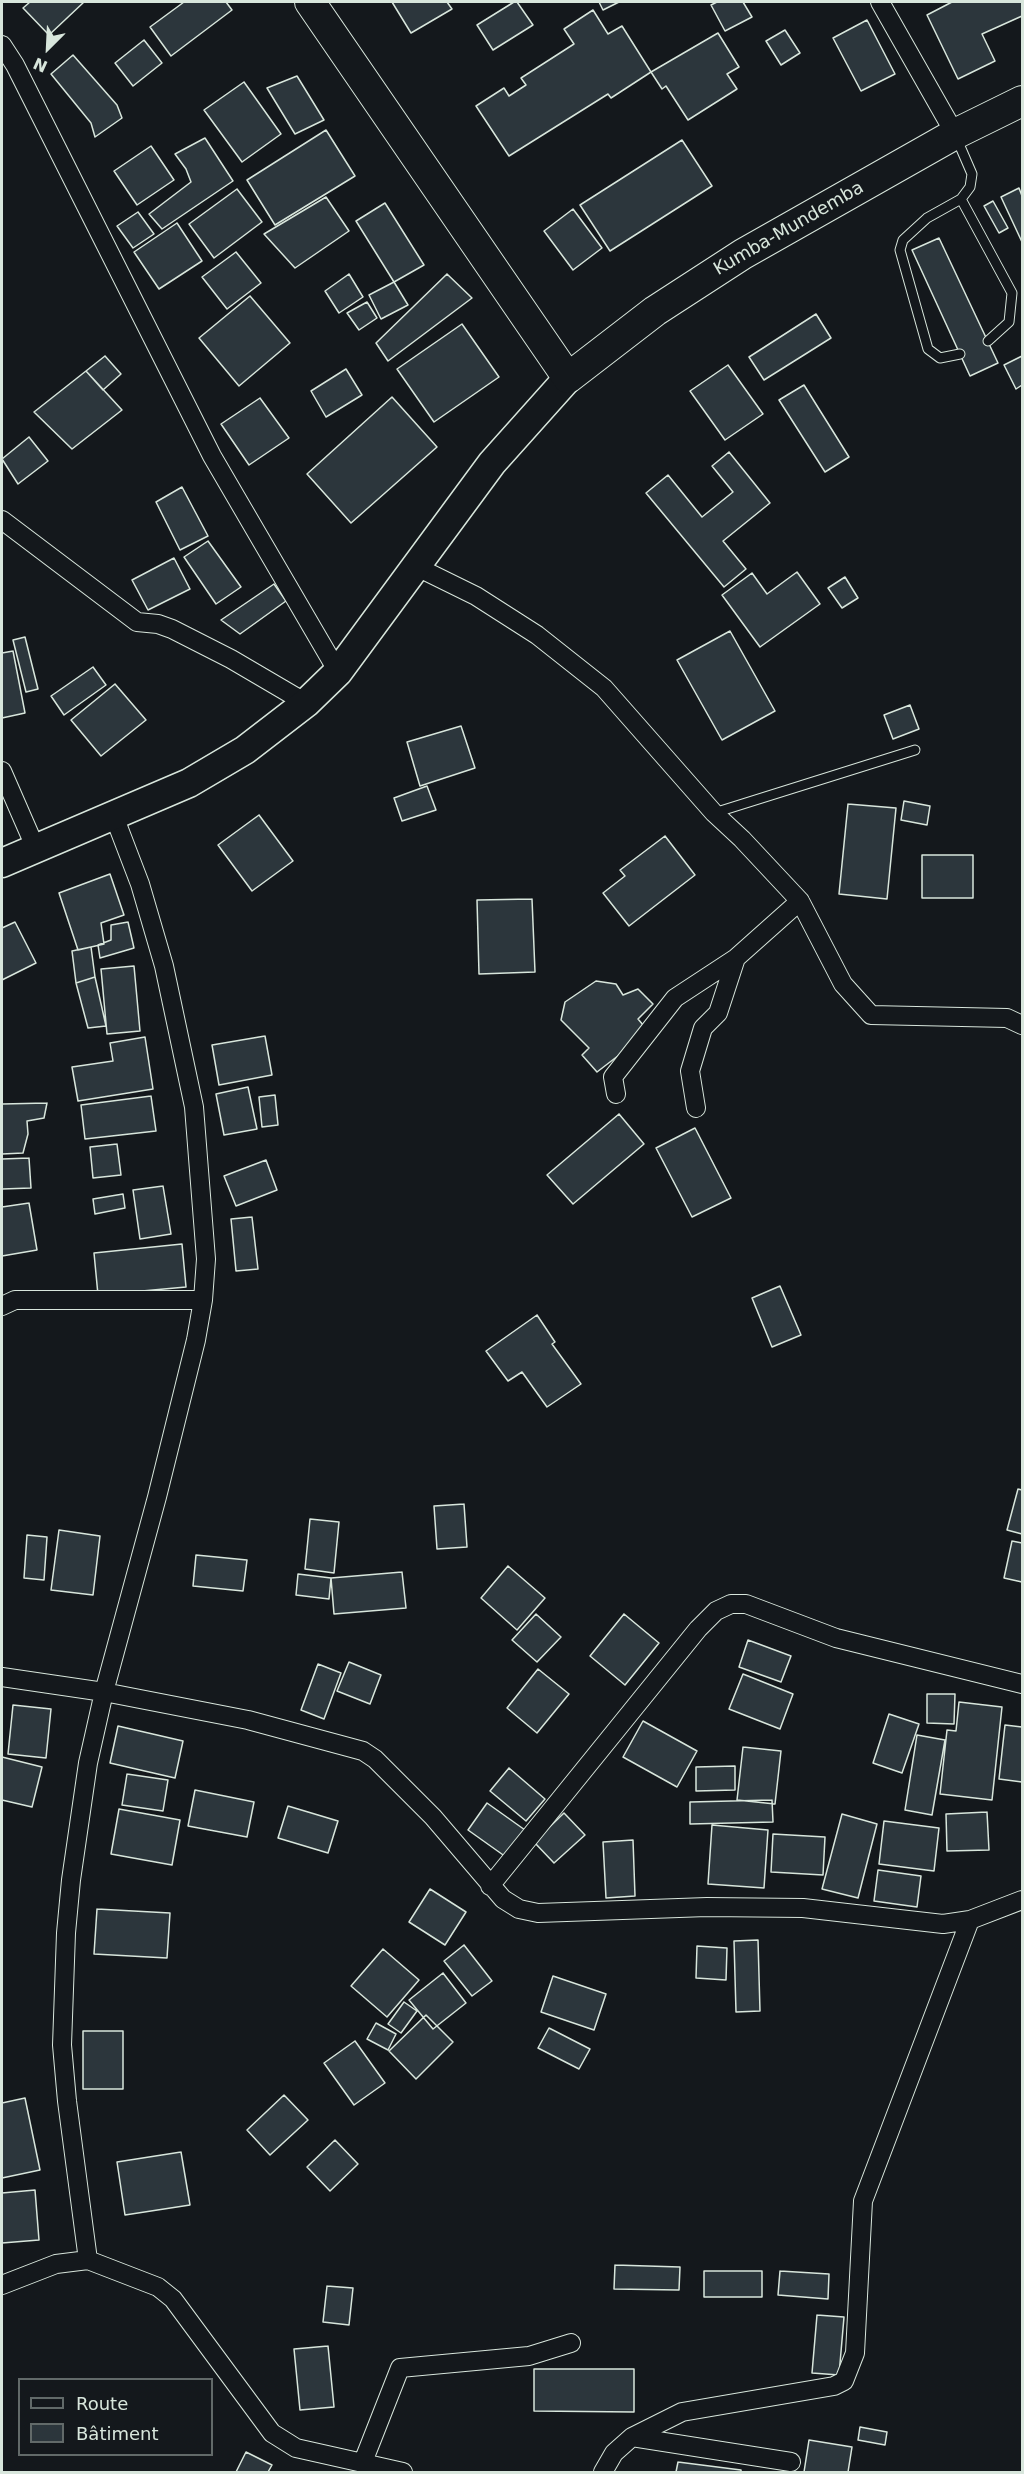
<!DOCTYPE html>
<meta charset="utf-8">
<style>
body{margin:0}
#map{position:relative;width:1024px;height:2474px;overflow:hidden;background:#14181c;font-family:"DejaVu Sans",sans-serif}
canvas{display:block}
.frame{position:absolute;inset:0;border:3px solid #d8e6dc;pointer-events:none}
.legend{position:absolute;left:18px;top:2378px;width:195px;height:78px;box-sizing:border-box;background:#14181c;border:2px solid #626a69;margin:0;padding:8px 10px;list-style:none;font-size:18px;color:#d8e6dc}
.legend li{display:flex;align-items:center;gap:12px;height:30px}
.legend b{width:30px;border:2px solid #626a69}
.north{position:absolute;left:18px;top:18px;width:60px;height:60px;-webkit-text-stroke:4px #14181c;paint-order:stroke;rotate:204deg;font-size:16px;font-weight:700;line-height:24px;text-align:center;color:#d8e6dc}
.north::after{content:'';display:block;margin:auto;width:21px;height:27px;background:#d8e6dc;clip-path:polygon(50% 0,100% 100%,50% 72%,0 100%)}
</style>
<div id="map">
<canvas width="1024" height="2474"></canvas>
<div class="frame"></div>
<ul class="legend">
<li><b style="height:8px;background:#14181c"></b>Route</li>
<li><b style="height:16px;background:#2c363c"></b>Bâtiment</li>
</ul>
<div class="north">N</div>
</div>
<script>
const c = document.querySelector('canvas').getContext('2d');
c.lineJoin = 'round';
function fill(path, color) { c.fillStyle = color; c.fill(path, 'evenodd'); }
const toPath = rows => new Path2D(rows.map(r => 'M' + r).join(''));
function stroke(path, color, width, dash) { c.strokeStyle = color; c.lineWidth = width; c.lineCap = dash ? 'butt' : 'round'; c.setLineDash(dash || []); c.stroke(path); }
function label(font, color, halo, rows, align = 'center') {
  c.font = font + ' "DejaVu Sans",sans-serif'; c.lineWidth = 4.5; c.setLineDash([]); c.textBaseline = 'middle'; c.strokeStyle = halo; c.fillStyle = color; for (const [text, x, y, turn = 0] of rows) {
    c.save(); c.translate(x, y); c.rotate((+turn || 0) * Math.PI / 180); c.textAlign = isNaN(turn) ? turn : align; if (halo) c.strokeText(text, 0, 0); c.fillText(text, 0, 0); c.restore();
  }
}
const building = toPath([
 [30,2,84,2,49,35,23,8,30,2],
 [184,2,226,2,232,10,171,56,150,27,184,2],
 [392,2,447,2,452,9,411,33,392,2],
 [514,2,517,2,533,25,493,50,477,25,514,2],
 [599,2,619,2,603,10,599,2],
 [717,2,743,2,752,17,725,31,711,5,717,2],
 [952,2,1022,2,1022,16,982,34,995,61,958,79,927,15,952,2],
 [593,10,608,34,622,26,651,72,611,98,608,94,509,156,476,106,504,88,509,96,526,85,521,78,574,44,564,29,593,10],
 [867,20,895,74,861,91,833,38,867,20],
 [785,30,800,53,781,65,766,41,785,30],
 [718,33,739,67,727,74,737,89,688,120,666,86,662,89,651,72,718,33],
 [144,40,162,63,133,86,115,63,144,40],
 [73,55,117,105,122,118,95,137,91,123,51,74,73,55],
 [297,76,324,120,295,134,267,88,297,76],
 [244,82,281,134,242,162,204,110,244,82],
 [326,130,355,176,275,225,247,180,326,130],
 [205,138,233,181,162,229,149,214,191,182,186,169,175,154,205,138],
 [682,140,712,186,610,251,580,205,682,140],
 [151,146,174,180,137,205,114,171,151,146],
 [1019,188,1022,196,1022,242,1001,197,1019,188],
 [237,189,262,222,214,258,189,224,237,189],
 [326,197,349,231,295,268,264,234,326,197],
 [993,201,1008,228,999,233,984,206,993,201],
 [385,203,424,265,394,282,356,221,385,203],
 [573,209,602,248,573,270,544,231,573,209],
 [138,212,154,234,133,248,117,226,138,212],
 [177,223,202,261,159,289,134,252,177,223],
 [939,238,998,363,970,376,912,250,939,238],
 [236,252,261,283,227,309,202,277,236,252],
 [349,274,363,297,339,313,325,291,349,274],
 [447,274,472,298,388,361,376,343,447,274],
 [394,282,408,305,381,319,369,295,394,282],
 [250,296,290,343,239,386,199,338,250,296],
 [367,302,377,318,359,330,347,313,367,302],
 [816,314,831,338,764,380,749,357,816,314],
 [462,324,499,377,434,422,397,369,462,324],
 [105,356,121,374,103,390,86,371,105,356],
 [1022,356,1022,385,1016,389,1004,365,1022,356],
 [728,365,763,414,725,440,690,391,728,365],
 [346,369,362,395,326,417,311,391,346,369],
 [86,371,122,410,72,449,34,412,86,371],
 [804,385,849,457,825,472,779,400,804,385],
 [392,397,437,447,351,523,307,474,392,397],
 [260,398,289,438,249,465,221,424,260,398],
 [29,437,48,461,18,484,2,459,29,437],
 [729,452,770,503,723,541,746,569,724,587,646,493,668,475,702,517,733,492,712,466,729,452],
 [182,487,208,536,180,550,156,502,182,487],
 [208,541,241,587,216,604,184,557,208,541],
 [174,558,190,589,148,610,132,580,174,558],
 [797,572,820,604,760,647,722,595,752,573,767,594,797,572],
 [845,577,858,598,842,608,828,588,845,577],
 [274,584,286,601,240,634,221,620,274,584],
 [730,631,775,711,722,740,677,660,730,631],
 [25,637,38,689,26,692,13,640,25,637],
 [13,651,25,713,2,718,2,653,13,651],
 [93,667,106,685,64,715,51,696,93,667],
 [115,684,146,720,101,756,71,720,115,684],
 [910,705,919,729,893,739,884,715,910,705],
 [461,726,475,768,420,786,407,742,461,726],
 [427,786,436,810,402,821,394,798,427,786],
 [904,801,930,806,927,825,901,820,904,801],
 [848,804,896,808,887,899,839,894,848,804],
 [259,815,293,861,252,891,218,845,259,815],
 [665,836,695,875,629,926,603,893,625,876,620,870,665,836],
 [922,855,973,855,973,898,922,898,922,855],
 [110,874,124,915,101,923,104,944,78,950,59,893,110,874],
 [532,899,535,972,479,974,477,900,532,899],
 [15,922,36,963,2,980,2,928,15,922],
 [128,922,134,948,100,958,98,945,111,940,111,925,128,922],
 [91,947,95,977,76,983,72,951,91,947],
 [134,966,140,1031,107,1034,101,969,134,966],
 [95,977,106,1026,88,1028,76,983,95,977],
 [596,981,616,984,623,995,638,989,653,1004,638,1019,649,1032,597,1072,582,1055,589,1048,561,1020,565,1002,596,981],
 [265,1036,272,1075,219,1085,212,1045,265,1036],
 [145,1037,153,1089,78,1101,72,1067,113,1061,110,1043,145,1037],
 [248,1087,257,1129,224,1135,216,1094,248,1087],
 [275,1095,278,1125,262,1127,259,1097,275,1095],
 [151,1096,156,1131,85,1139,81,1105,151,1096],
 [47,1103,44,1118,27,1121,28,1134,23,1153,2,1154,2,1104,47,1103],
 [619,1114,644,1144,573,1204,547,1175,619,1114],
 [695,1128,731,1198,692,1217,656,1148,695,1128],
 [117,1144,121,1175,93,1178,90,1147,117,1144],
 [29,1158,31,1188,2,1189,2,1159,29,1158],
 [266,1160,277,1190,236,1206,224,1176,266,1160],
 [163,1186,171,1234,140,1239,133,1190,163,1186],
 [123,1194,125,1208,95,1214,93,1199,123,1194],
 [29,1203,37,1250,2,1256,2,1207,29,1203],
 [252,1217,258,1269,236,1271,231,1219,252,1217],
 [182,1244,186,1287,98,1295,94,1253,182,1244],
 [780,1286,801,1335,772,1347,752,1298,780,1286],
 [537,1315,555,1342,552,1344,581,1384,547,1407,522,1372,508,1381,486,1351,537,1315],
 [1018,1489,1022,1490,1022,1534,1007,1530,1018,1489],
 [464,1504,467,1547,437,1549,434,1506,464,1504],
 [310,1519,339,1522,334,1573,305,1569,310,1519],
 [59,1530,100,1536,93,1595,51,1590,59,1530],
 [27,1535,47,1537,44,1580,24,1578,27,1535],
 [1012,1541,1022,1543,1022,1582,1004,1578,1012,1541],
 [196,1555,247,1560,243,1591,193,1586,196,1555],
 [508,1566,545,1598,517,1630,481,1598,508,1566],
 [402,1572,406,1608,334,1614,331,1578,402,1572],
 [298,1574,331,1578,329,1599,296,1595,298,1574],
 [536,1614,561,1637,537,1662,512,1640,536,1614],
 [624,1614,659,1643,625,1685,590,1656,624,1614],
 [748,1640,791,1656,781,1682,739,1667,748,1640],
 [349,1662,381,1675,370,1704,337,1691,349,1662],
 [318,1664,341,1673,324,1719,301,1710,318,1664],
 [538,1669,569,1694,537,1733,507,1708,538,1669],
 [743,1674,793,1694,780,1729,729,1709,743,1674],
 [927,1694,955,1694,954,1724,927,1723,927,1694],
 [959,1702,1002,1707,992,1800,940,1794,947,1730,956,1731,959,1702],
 [13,1705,51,1709,46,1758,8,1754,13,1705],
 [889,1714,919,1724,902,1773,873,1763,889,1714],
 [643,1721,697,1751,677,1787,623,1757,643,1721],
 [1005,1725,1022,1727,1022,1782,999,1779,1005,1725],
 [118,1726,183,1741,175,1778,110,1763,118,1726],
 [917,1735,945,1740,932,1815,905,1810,917,1735],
 [743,1747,781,1751,775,1804,737,1800,743,1747],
 [2,1757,42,1767,32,1807,2,1800,2,1757],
 [735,1766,735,1790,696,1791,696,1767,735,1766],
 [509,1768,545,1799,526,1821,490,1791,509,1768],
 [127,1774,168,1780,163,1811,122,1805,127,1774],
 [195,1790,254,1802,247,1837,188,1826,195,1790],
 [772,1800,773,1822,690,1824,690,1802,772,1800],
 [487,1803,525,1830,506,1857,468,1830,487,1803],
 [288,1806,338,1821,328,1853,278,1838,288,1806],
 [119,1809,180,1820,172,1865,111,1854,119,1809],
 [987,1812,989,1850,947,1851,946,1814,987,1812],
 [564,1813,585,1835,554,1863,534,1842,564,1813],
 [842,1814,877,1824,858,1898,822,1889,842,1814],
 [884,1821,939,1828,934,1871,879,1864,884,1821],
 [712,1825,768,1830,764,1888,708,1884,712,1825],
 [773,1834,825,1837,823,1875,771,1872,773,1834],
 [633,1840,635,1896,606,1898,603,1842,633,1840],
 [878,1870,921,1876,917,1907,874,1901,878,1870],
 [430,1889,466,1912,445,1945,409,1922,430,1889],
 [97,1909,170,1913,167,1958,94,1954,97,1909],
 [758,1940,760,2011,736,2012,734,1941,758,1940],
 [464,1945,492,1981,472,1996,444,1961,464,1945],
 [697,1946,727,1948,726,1980,696,1978,697,1946],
 [383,1949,419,1980,387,2017,351,1986,383,1949],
 [443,1973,466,2003,433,2029,409,2000,443,1973],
 [553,1976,606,1994,594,2030,541,2012,553,1976],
 [404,2002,417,2011,401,2033,388,2024,404,2002],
 [426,2015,453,2042,416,2079,389,2051,426,2015],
 [376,2023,396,2034,388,2050,367,2039,376,2023],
 [549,2028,590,2049,579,2069,538,2048,549,2028],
 [83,2031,123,2031,123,2089,83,2089,83,2031],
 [355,2041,385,2083,354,2105,324,2063,355,2041],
 [284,2095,308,2120,270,2155,247,2130,284,2095],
 [25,2098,40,2170,2,2178,2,2103,25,2098],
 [335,2140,358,2164,330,2191,307,2167,335,2140],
 [181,2152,190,2205,125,2215,117,2162,181,2152],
 [35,2190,39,2240,2,2243,2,2193,35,2190],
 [615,2265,680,2267,679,2290,614,2289,615,2265],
 [704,2271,762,2271,762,2297,704,2297,704,2271],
 [780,2271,829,2274,828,2299,778,2295,780,2271],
 [327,2286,353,2288,349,2325,323,2322,327,2286],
 [817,2315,844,2317,839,2375,812,2373,817,2315],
 [328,2346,334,2407,300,2410,294,2349,328,2346],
 [534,2369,634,2369,634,2412,534,2411,534,2369],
 [860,2427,887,2432,885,2445,858,2440,860,2427],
 [809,2440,852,2447,848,2472,804,2472,809,2440],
 [246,2452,272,2465,268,2472,236,2472,246,2452],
 [678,2462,741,2470,741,2472,676,2472,678,2462]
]);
const service = toPath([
 [956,137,972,174,970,187,961,199,927,218,903,240,900,250,928,349,940,358,960,354],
 [961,199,1012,293,1009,322,988,341],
 [714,813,915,750]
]);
const minor = toPath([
 [880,2,955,134],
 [2,45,15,65,212,456,338,672],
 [2,520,137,622,158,624,172,629,231,659,306,703],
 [415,566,476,596,537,635,604,688,714,813,742,839,800,901,843,984,871,1015,1007,1018,1022,1025],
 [2,771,36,849],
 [616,1094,613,1077,675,998,736,958],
 [696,1108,690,1071,703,1028,718,1013,736,958,800,901],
 [2,1306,15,1300,203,1300],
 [2,1677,104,1692,248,1720,363,1751,375,1759,433,1817,503,1899,519,1909,538,1913,707,1907,803,1908,943,1924,970,1920,1022,1900],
 [490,1886,698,1629,716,1611,731,1604,746,1604,836,1638,1022,1684],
 [88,2260,158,2287,173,2299,272,2433,296,2448,403,2472],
 [2,2285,56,2264,88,2260,67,2101,62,2045,66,1933,71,1880,88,1763,104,1692,157,1497,196,1340,203,1300,206,1259,194,1107,164,966,140,884,114,816],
 [632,2437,791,2462],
 [363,2462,400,2368,529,2356,571,2343],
 [603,2472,614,2453,632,2437,682,2412,834,2386,844,2381,855,2353,863,2201,970,1920]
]);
const primary = toPath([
 [2,863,189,783,245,750,306,703,338,672,492,463,568,378]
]);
const trunk = toPath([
 [310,2,568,378,655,311,743,254,955,134,1022,101]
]);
const streetNames = [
 ["Kumba-Mundemba",789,229,-30]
];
fill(building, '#2c363c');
stroke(building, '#d8e6dc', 1.5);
stroke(service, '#d8e6dc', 11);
stroke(minor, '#d8e6dc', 20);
stroke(primary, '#d8e6dc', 31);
stroke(trunk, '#d8e6dc', 32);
stroke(service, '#14181c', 9);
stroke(minor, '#14181c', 18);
stroke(primary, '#14181c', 28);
stroke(trunk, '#14181c', 30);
label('18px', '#d8e6dc', '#14181c', streetNames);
</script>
